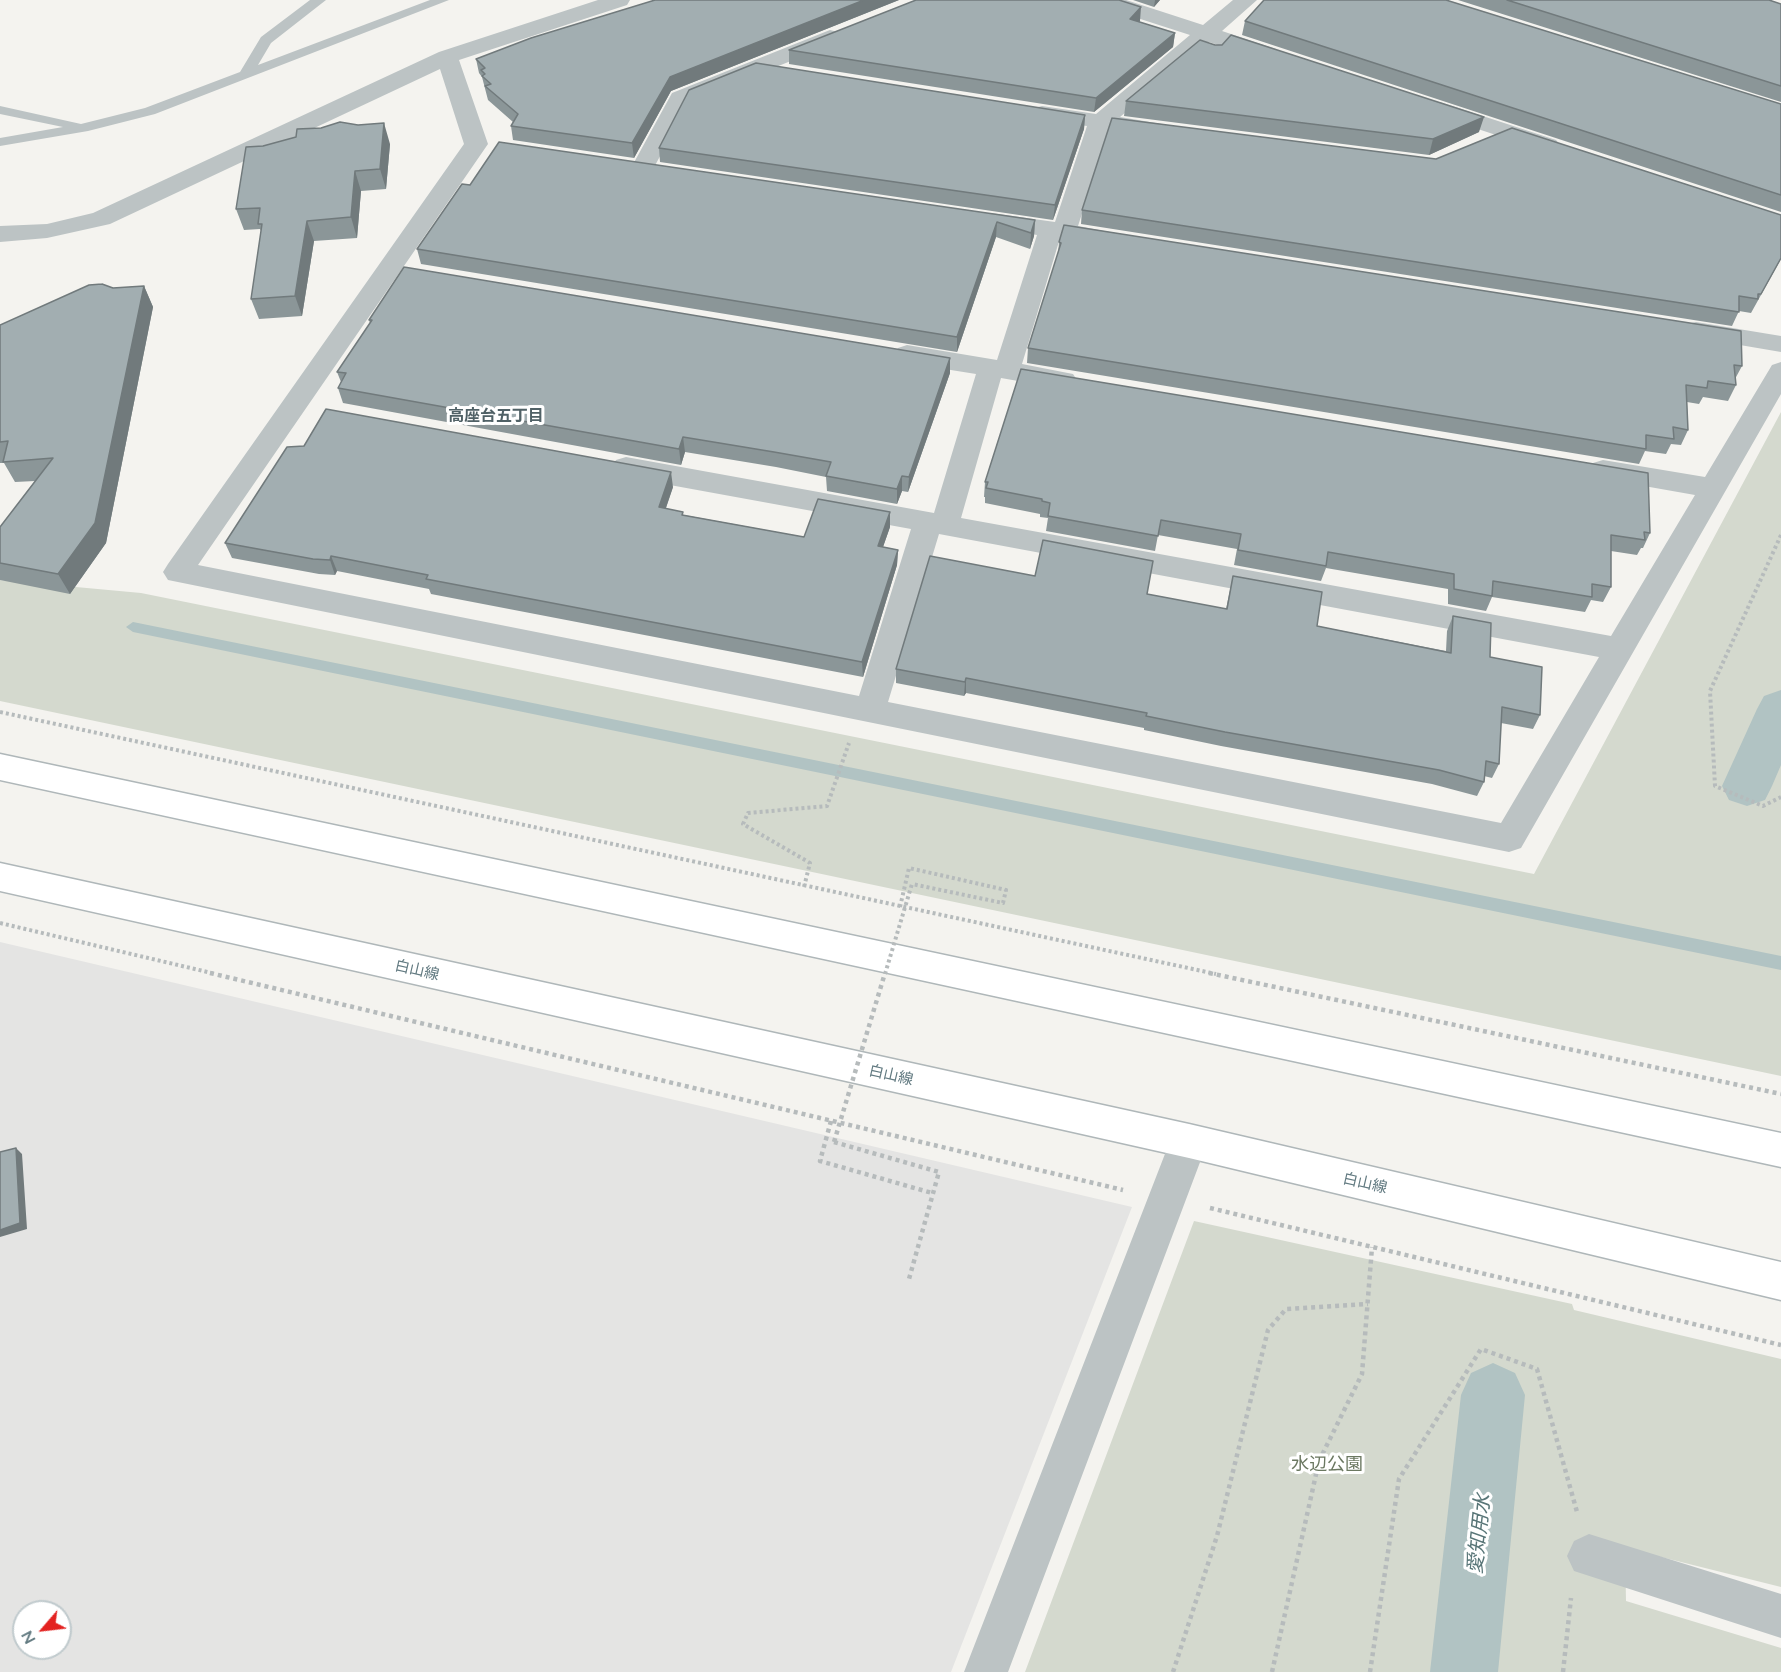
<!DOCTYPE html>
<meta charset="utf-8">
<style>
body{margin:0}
#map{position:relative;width:1781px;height:1672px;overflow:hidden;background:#f4f3ef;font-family:Lato,sans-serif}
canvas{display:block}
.north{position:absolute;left:12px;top:1600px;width:60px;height:60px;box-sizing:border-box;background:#fff;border:2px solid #c0cacd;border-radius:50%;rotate:242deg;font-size:16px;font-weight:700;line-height:24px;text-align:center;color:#627a81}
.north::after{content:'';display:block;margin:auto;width:21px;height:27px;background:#e32220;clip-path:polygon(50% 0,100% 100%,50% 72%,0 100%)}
</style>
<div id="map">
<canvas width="1781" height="1672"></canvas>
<div class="north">N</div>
</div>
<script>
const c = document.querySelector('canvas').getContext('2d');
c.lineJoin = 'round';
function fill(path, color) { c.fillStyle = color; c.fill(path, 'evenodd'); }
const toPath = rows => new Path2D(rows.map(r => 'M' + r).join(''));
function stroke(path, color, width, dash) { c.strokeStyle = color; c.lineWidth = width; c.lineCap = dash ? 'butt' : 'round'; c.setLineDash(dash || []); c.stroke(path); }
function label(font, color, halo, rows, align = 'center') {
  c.font = font + ' Lato,"Noto Sans JP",sans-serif'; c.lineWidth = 6; c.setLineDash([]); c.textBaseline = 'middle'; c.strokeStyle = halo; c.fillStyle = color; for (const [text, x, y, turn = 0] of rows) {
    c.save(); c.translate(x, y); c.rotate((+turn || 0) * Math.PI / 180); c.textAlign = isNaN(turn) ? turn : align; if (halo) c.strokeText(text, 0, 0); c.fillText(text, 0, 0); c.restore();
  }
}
const built = toPath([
 [0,942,1132,1207,951,1672,0,1672],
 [24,1612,60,1612,60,1648,24,1648]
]);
const green = toPath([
 [1781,412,1781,1076,0,701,0,580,141,593,1534,874],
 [1194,1221,1572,1304,1574,1310,1781,1359,1781,1587,1625,1548,1626,1601,1781,1648,1781,1672,1025,1672]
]);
const stream = toPath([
 [133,622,1781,956,1781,970,133,632,126,627,133,622]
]);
const canal = toPath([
 [1781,690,1781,765,1772,786,1765,800,1747,806,1729,800,1722,786,1757,709,1764,696,1781,690],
 [1493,1363,1515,1373,1525,1395,1498,1672,1430,1672,1461,1395,1471,1373,1493,1363]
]);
const pathFar1 = toPath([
 [1781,535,1710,691,1715,786,1763,806,1781,797],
 [0,712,1216,974],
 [804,887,810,863,743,824,748,813,827,806,849,743],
 [900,907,909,868,1006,890,1003,903,912,884],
 [0,923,216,974]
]);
const path = toPath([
 [210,973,1123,1190],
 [1209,973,1781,1094],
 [831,1121,820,1161,932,1193],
 [834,1142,939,1172,909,1279],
 [1210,1208,1781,1345],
 [1173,1672,1217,1536,1268,1330,1286,1309,1368,1304],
 [1272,1672,1319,1461,1362,1374,1372,1247],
 [1370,1672,1399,1479,1481,1349,1537,1369,1577,1512],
 [1563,1672,1571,1598]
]);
const lane = toPath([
 [310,0,326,0,271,43,258,65,430,0,449,0,155,114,88,131,0,146,0,138,63,127,0,114,0,106,81,124,145,108,240,72,261,37,310,0]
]);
const street = toPath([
 [598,0,630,0,627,5,459,60,488,144,198,565,859,696,911,529,626,477,616,474,612,467,616,460,626,457,934,513,976,374,907,363,898,360,894,354,898,348,907,345,997,360,1037,235,982,225,979,220,982,215,991,213,1055,222,1087,126,1042,120,1034,118,1031,113,1034,108,1042,106,1096,114,1190,35,1097,5,1094,0,1126,0,1203,25,1233,0,1257,0,1222,31,1276,49,1279,54,1276,59,1260,59,1209,42,1120,117,1162,124,1166,129,1162,134,1154,136,1109,130,1078,226,1115,233,1118,238,1115,243,1106,246,1060,238,1022,364,1073,374,1077,380,1073,386,1064,389,1001,378,961,518,1611,636,1695,495,1593,477,1589,470,1593,463,1603,460,1705,477,1772,365,1781,362,1781,394,1521,848,1509,852,168,580,163,572,168,564,464,144,440,69,110,224,47,238,0,242,0,226,47,224,93,213,439,52,598,0],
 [939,534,1599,657,1501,823,888,702,939,534],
 [830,30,838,32,841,37,838,42,689,102,651,173,635,173,631,168,672,93,830,30],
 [1440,102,1556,140,1560,145,1556,150,1548,152,1432,114,1429,109,1432,104,1440,102],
 [1696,322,1781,336,1781,352,1687,336,1683,330,1687,324,1696,322],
 [1189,1124,1202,1129,1208,1141,1008,1672,964,1672,1170,1141,1176,1129,1189,1124],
 [1589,1534,1781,1594,1781,1638,1574,1571,1567,1556,1574,1541,1589,1534]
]);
const secondary = toPath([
 [0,754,1781,1133,1781,1167,0,780,0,754],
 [0,863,1189,1124,1781,1262,1781,1300,1189,1158,0,891,0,863]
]);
const pathBridgeFar1 = toPath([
 [885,974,912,884]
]);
const pathBridge = toPath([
 [834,1142,885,973]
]);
const wall = toPath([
 [655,0,899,0,671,91,634,158,513,140,511,126,513,122,488,100,482,77,479,73,476,59],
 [1133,0,1160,0,1154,7],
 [1458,0,1769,0,1781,4,1781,102],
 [1140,21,1139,22,1175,33,1173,47,1094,112,789,64,789,50],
 [1245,21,1781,104,1781,212,1242,35],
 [1215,45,1479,132,1429,155,1124,116,1126,101],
 [1085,115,1084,129,1053,220,660,162,659,148],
 [390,144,386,189,361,191,357,238,314,241,302,316,259,319,251,299,261,231,260,229,244,230,236,209,263,146],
 [470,185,1035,220,1034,236,1030,249,996,237,957,352,421,264,417,249],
 [1082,210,1781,259,1751,313,1739,311,1732,326,1081,224],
 [1059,242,1742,366,1735,379,1736,385,1728,401,1703,397,1699,404,1687,402,1688,430,1681,445,1671,444,1666,454,1645,451,1639,464,1027,363,1028,348,1058,255],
 [144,286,153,307,106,543,70,594,0,580,0,527,35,481,15,482,4,463,0,463,0,325,113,288],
 [369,320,950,358,950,373,908,492,902,491,897,504,827,491,826,477,776,467,685,452,681,465,343,403,338,388,341,382,337,372,370,323],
 [1021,369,1650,533,1643,548,1641,548,1637,555,1611,551,1611,587,1603,602,1591,600,1585,612,1492,597,1486,611,1448,604,1448,589,1326,568,1321,581,1234,565,1237,549,1158,535,1155,551,1046,531,1048,518,1040,517,1040,514,985,503,985,497,984,497,985,482],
 [673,487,666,508,684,515,804,537,890,527,883,547,898,550,897,565,863,677,431,594,429,589,337,571,335,575,319,574,232,558,225,543],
 [1233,576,1317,626,1446,651,1447,631,1453,616,1540,715,1533,729,1501,723,1499,764,1492,778,1484,776,1484,782,1477,796,1432,784,1221,746,1144,730,1144,728,966,693,964,696,896,683,896,669,1147,594,1226,609]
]);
const shadedWall = toPath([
 [864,0,899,0,671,91,634,158,632,143,670,77],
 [1155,0,1160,0,1154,7],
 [1141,7,1140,21,1129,33,1130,19],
 [1175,33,1173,47,1094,112,1096,98],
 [1085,115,1084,129,1053,220,1055,205],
 [1484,117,1479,132,1429,155,1433,139],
 [384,123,390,144,386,189,380,169],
 [355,171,361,191,357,238,351,217],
 [1035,220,1034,236,1030,249,1031,233],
 [307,221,314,241,302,316,295,296],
 [997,222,996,237,957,352,957,337],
 [144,286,153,307,106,543,70,594,58,574],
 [950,358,950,373,908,492,909,477],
 [683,437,685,452,681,465,679,449],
 [671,472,673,487,661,522,659,507],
 [902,476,902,491,897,504,897,489],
 [890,512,890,527,878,561,878,546],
 [898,550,897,565,863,677,862,662],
 [331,556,337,571,335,575,330,560],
 [966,678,966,693,964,696,965,682],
 [16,1148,22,1154,27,1229,0,1237,0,1230]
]);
const building = toPath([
 [655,0,864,0,670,77,632,143,511,126,518,114,485,86,491,84,482,76,485,74,481,70,485,68,476,59,531,38,655,0],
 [916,0,1119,0,1141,7,1130,19,1175,33,1096,98,789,50,916,0],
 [1264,0,1446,0,1781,104,1781,195,1245,21,1264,0],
 [1507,0,1769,0,1781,4,1781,86,1507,0],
 [1231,35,1484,117,1433,139,1126,101,1200,40,1215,45,1222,45,1231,35],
 [756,63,1085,115,1055,205,659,148,689,90,756,63],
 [1112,118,1436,159,1512,128,1781,215,1781,258,1761,294,1758,294,1758,299,1739,296,1739,312,1082,210,1112,118],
 [340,122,358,125,384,123,380,169,355,171,351,217,307,221,295,296,251,299,262,224,258,224,260,208,236,209,246,147,263,146,296,137,297,129,321,128,340,122],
 [499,142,1035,220,1031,233,997,222,957,337,417,249,462,184,470,185,499,142],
 [1064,225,1741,331,1742,366,1734,365,1736,385,1708,381,1707,388,1686,385,1688,430,1673,427,1674,439,1646,435,1646,449,1028,348,1061,243,1059,242,1064,225],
 [404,267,950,358,909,477,902,476,897,489,826,476,831,462,774,452,683,437,679,449,338,388,346,373,337,372,372,320,369,320,404,267],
 [102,284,113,288,144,286,95,523,58,574,0,563,0,527,53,458,3,462,8,441,0,442,0,325,89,285,102,284],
 [1021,369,1648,473,1650,533,1644,532,1645,540,1611,535,1611,587,1592,584,1592,597,1493,581,1492,596,1454,589,1454,574,1328,552,1326,566,1238,550,1241,534,1161,520,1158,536,1048,516,1050,503,1042,501,1042,499,986,488,988,482,985,482,1021,369],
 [326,409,671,472,659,507,683,512,682,515,804,537,818,499,890,512,878,546,898,550,862,662,426,579,428,575,331,556,330,560,313,559,225,543,287,447,304,446,326,409],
 [1043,540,1153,561,1147,594,1227,609,1233,576,1322,592,1317,626,1451,653,1453,616,1491,623,1490,657,1542,667,1540,715,1502,707,1499,764,1486,761,1484,782,1439,770,1225,732,1146,716,1147,713,966,678,965,682,896,669,930,556,1035,576,1043,540],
 [16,1148,20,1223,0,1230,0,1152,16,1148]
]);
const streetNames = [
 ["白山線",417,970,13],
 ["白山線",891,1075,13],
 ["白山線",1365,1183,13]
];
const neighbourhoodNames = [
 ["高座台五丁目",496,416]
];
const nearParknames = [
 ["水辺公園",1327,1464]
];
const nearWaternames = [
 ["愛知用水",1479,1534,-84]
];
fill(built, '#e4e4e3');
fill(green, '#d4d9ce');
fill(stream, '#b1c3c3');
fill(canal, '#b1c3c3');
stroke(secondary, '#afb7b9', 3);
stroke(pathFar1, '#b6bbbc', 4, [3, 3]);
stroke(path, '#b6bbbc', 4.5, [4, 4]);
fill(lane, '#bcc3c4');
fill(street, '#bcc3c4');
fill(secondary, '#fff');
stroke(pathBridgeFar1, '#b6bbbc', 4, [3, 3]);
stroke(pathBridge, '#b6bbbc', 4.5, [4, 4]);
fill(wall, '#8b9698');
fill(shadedWall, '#717a7c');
fill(building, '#a2aeb1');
stroke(building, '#717a7c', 1.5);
label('15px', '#627a81', '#fff', streetNames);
label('bold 16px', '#506166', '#fff', neighbourhoodNames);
label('18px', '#6b7861', '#fff', nearParknames);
label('italic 20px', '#597678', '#fff', nearWaternames);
</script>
